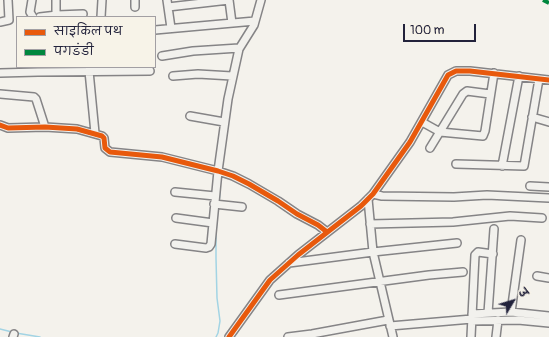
<!DOCTYPE html>
<meta charset="utf-8">
<style>
body{margin:0}
#map{position:relative;width:549px;height:337px;overflow:hidden;background:#f4f2ec;font-family:Pangolin,"Playpen Sans Deva",sans-serif}
canvas{display:block}
.legend{position:absolute;left:16px;top:16px;width:140px;height:52px;box-sizing:border-box;background:#f7f3e8;border:1px solid #a29fa3;margin:0;padding:5px 7px;list-style:none;font-size:12px;color:#22223b}
.legend li{display:flex;align-items:center;gap:8px;height:20px}
.legend b{width:20px;border:1px solid #a29fa3}
.north{position:absolute;left:493px;top:281px;width:40px;height:40px;-webkit-text-stroke:3px #f7f3e8;paint-order:stroke;rotate:52deg;font-size:11px;font-weight:700;line-height:16px;text-align:center;color:#22223b}
.north::after{content:'';display:block;margin:auto;width:14px;height:18px;background:#22223b;clip-path:polygon(50% 0,100% 100%,50% 72%,0 100%)}
.scale{position:absolute;left:403px;top:24px;width:73px;height:18px;box-sizing:border-box;border:2px solid #22223b;border-top:0;padding-left:5px;font-size:12px;line-height:14px;white-space:nowrap;color:#22223b;-webkit-text-stroke:3px #f7f3e8;paint-order:stroke}
</style>
<div id="map">
<canvas width="549" height="337"></canvas>
<ul class="legend">
<li><b style="height:5px;background:#e8590c"></b>साइकिल पथ</li>
<li><b style="height:5px;background:#00873e"></b>पगडंडी</li>
</ul>
<div class="north">उ</div>
<div class="scale">100 m</div>
</div>
<script>
const c = document.querySelector('canvas').getContext('2d');
c.lineJoin = 'round';
const toPath = rows => new Path2D(rows.map(r => 'M' + r).join(''));
function stroke(path, color, width, dash) { c.strokeStyle = color; c.lineWidth = width; c.lineCap = dash ? 'butt' : 'round'; c.setLineDash(dash || []); c.stroke(path); }
const stream = toPath([
 [219,202,220,192],
 [0,329,12,332],
 [16,333,40,337],
 [216,337,218,333,220,321,217,298,216,258,216,232,218,208]
]);
const minor = toPath([
 [32,0,30,12,33,17],
 [56,0,56,12,57,15,83,14],
 [167,0,171,28],
 [229,0,232,23],
 [135,7,135,0],
 [168,7,229,0],
 [40,17,57,15],
 [101,17,102,0],
 [0,22,9,20,8,0],
 [155,30,255,21],
 [162,56,193,51,239,48],
 [89,71,95,133],
 [0,73,38,72,150,71],
 [173,76,198,74,232,76],
 [0,94,34,97,36,99,45,127],
 [190,116,224,122],
 [532,117,549,122],
 [422,122,440,132,483,136,485,131,494,73],
 [0,125,8,128,45,127,77,129,102,136,104,138,105,148,110,152,162,157,218,171,233,176,249,184,278,201,297,214,318,225,327,232],
 [430,148,463,94,467,91,490,94],
 [456,164,524,166,539,79],
 [502,166,519,76],
 [530,186,549,187],
 [175,192,215,196],
 [373,194,382,196,454,197,487,195,549,198],
 [368,199,373,252,393,337],
 [214,204,242,207],
 [176,218,213,223],
 [370,224,453,222,510,216,542,218],
 [175,244,206,248,209,247,211,244,218,171,228,99,239,49,254,25,261,0],
 [289,263,373,252,457,243],
 [537,276,549,278],
 [279,295,429,275,463,272],
 [511,312,521,240],
 [488,313,494,229],
 [472,314,511,312,549,316],
 [471,321,518,320,549,323],
 [390,326,472,319],
 [13,337,14,334],
 [229,337,270,280,298,255,361,206,373,194,410,142,448,75,456,71,470,71,549,80],
 [288,337,312,334,388,320],
 [471,337,475,255,478,252,493,254],
 [496,337,498,320]
]);
const quiet = toPath([
 [543,0,549,3]
]);
const cycleway = toPath([
 [0,125,8,128,45,127,77,129,102,136,104,138,105,148,110,152,162,157,218,171,233,176,249,184,278,201,297,214,318,225,327,232],
 [229,337,270,280,298,255,361,206,373,194,410,142,448,75,456,71,470,71,549,80]
]);
stroke(stream, '#a2d4e4', 1.5);
stroke(minor, '#858486', 10);
stroke(minor, '#f2f1ed', 7);
stroke(quiet, '#00873e', 4, [8, 4]);
stroke(cycleway, '#e8590c', 5);
</script>
